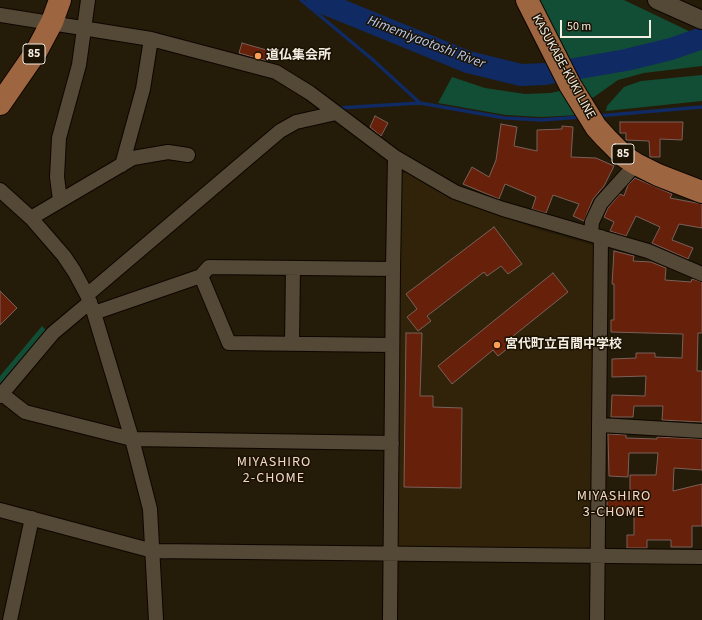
<!DOCTYPE html>
<meta charset="utf-8">
<style>
body{margin:0}
#map{position:relative;width:702px;height:620px;overflow:hidden;background:#251b09;font-family:"Source Sans 3",sans-serif}
canvas{display:block}
.scale{position:absolute;left:560px;top:20px;width:91px;height:18px;box-sizing:border-box;border:2px solid #f4ede2;border-top:0;padding-left:5px;font-size:12px;line-height:14px;white-space:nowrap;color:#f4ede2;-webkit-text-stroke:3px #1b1203;paint-order:stroke}
</style>
<div id="map">
<canvas width="702" height="620"></canvas>
<div class="scale">50 m</div>
</div>
<script>
const c = document.querySelector('canvas').getContext('2d');
c.lineJoin = 'round';
function fill(path, color) { c.fillStyle = color; c.fill(path, 'evenodd'); }
const toPath = rows => new Path2D(rows.map(r => 'M' + r).join(''));
function stroke(path, color, width, dash) { c.strokeStyle = color; c.lineWidth = width; c.lineCap = dash ? 'butt' : 'round'; c.setLineDash(dash || []); c.stroke(path); }
function label(font, color, halo, rows, align = 'center') {
  c.font = font + ' "Source Sans 3","Noto Sans JP",sans-serif'; c.lineWidth = 3; c.setLineDash([]); c.textBaseline = 'middle'; c.strokeStyle = halo; c.fillStyle = color; for (const [text, x, y, turn = 0] of rows) {
    c.save(); c.translate(x, y); c.rotate((+turn || 0) * Math.PI / 180); c.textAlign = isNaN(turn) ? turn : align; if (halo) c.strokeText(text, 0, 0); c.fillText(text, 0, 0); c.restore();
  }
}
const built = toPath([
 [405,172,477,207,537,229,597,246,593,545,588,549,399,548,395,543,401,175]
]);
const green = toPath([
 [537,0,624,0,695,34,644,51,604,58,568,63],
 [702,46,702,66,644,73,618,80,594,97,586,100,574,75,606,71],
 [702,75,702,101,606,111,607,106,624,87,641,81],
 [452,77,485,88,525,94,551,93,564,90,578,115,542,117,506,115,438,103],
 [42,326,48,332,0,388,0,376]
]);
const stream = toPath([
 [301,0,372,59,420,103,505,118,542,120,581,117],
 [338,108,420,103],
 [597,116,702,107]
]);
const river = toPath([
 [316,0,468,62,521,75,545,74,626,60,671,49,702,38]
]);
const building = toPath([
 [242,43,270,51,267,61,239,53,242,43],
 [375,116,388,123,381,136,370,127,375,116],
 [620,122,683,122,682,140,660,139,660,157,650,157,649,141,626,140,626,133,620,133,620,122],
 [501,124,517,127,514,146,537,151,537,130,562,129,562,126,573,127,571,157,596,158,614,166,604,186,593,199,584,221,573,216,579,204,553,195,546,213,532,209,536,197,505,184,499,199,463,184,472,167,489,177,496,160,501,124],
 [635,178,672,194,670,198,702,204,702,228,679,224,672,240,693,248,688,259,652,243,660,227,636,216,626,236,610,231,614,222,604,217,608,208,620,194,624,196,628,185,635,178],
 [494,227,522,264,508,274,501,266,487,276,484,272,427,316,431,321,418,331,407,317,417,309,406,294,494,227],
 [614,251,634,256,633,261,651,262,666,268,665,280,691,282,692,279,702,282,702,333,698,333,697,371,702,371,702,422,662,420,663,406,634,406,633,417,611,417,612,395,645,396,646,376,612,377,612,359,636,358,636,353,655,353,655,357,682,358,683,334,611,332,611,320,614,320,614,284,612,284,614,251],
 [553,273,568,292,512,337,516,342,498,356,493,350,452,384,438,366,553,273],
 [0,291,17,308,0,325,0,291],
 [406,333,422,333,420,396,433,396,433,407,462,408,461,488,404,487,406,333],
 [608,434,626,435,626,438,657,439,657,437,702,439,702,470,674,468,673,491,702,484,702,526,692,526,692,547,671,547,671,540,647,540,647,548,627,548,627,535,634,535,634,514,607,512,607,496,630,497,630,475,656,475,658,453,629,453,628,477,609,476,608,434]
]);
const minor = toPath([
 [0,15,151,39,276,72,310,93,395,157,455,192,503,209,648,251,702,274],
 [122,165,143,89,151,39],
 [0,190,31,218,64,256,74,271,87,295,94,313,132,439,150,509,156,620],
 [60,200,57,177,59,138,79,65,88,0],
 [31,218,133,158,168,152,188,155],
 [591,234,592,222,601,203,636,164],
 [201,276,229,343,392,345],
 [87,295,280,131,296,122,336,113],
 [94,313,201,276,209,267,393,269],
 [292,344,293,268],
 [2,394,25,412,132,439,392,443],
 [0,396,53,333,90,302],
 [600,425,702,431],
 [0,510,153,551,702,557],
 [10,620,32,518],
 [390,620,393,269,395,157],
 [597,620,601,237]
]);
const tertiary = toPath([
 [657,0,702,20]
]);
const primary = toPath([
 [527,0,570,85,596,127,606,138,625,157,636,164,658,175,702,192],
 [0,104,36,52,52,22,60,0]
]);
const markers = [
 [258,56,4,"#fd9d55"],
 [497,345,4,"#fd9d55"]
];
const shields = [
 [34,54,22],
 [623,154,22]
];
const shieldNames = [
 ["85",34,54],
 ["85",623,154]
];
const poiNames = [
 ["道仏集会所",266,56],
 ["宮代町立百間中学校",505,345]
];
const streetNames = [
 ["KASUKABE-KUKI LINE",563,67,61]
];
const waterNames = [
 ["Himemiyaotoshi River",426,43,21]
];
const neighbourhoodNames = [
 ["MIYASHIRO",274,463],
 ["2-CHOME",274,479],
 ["MIYASHIRO",614,497],
 ["3-CHOME",614,513]
];
fill(built, '#30230a');
fill(green, '#124e35');
stroke(stream, '#102a63', 3.5);
stroke(river, '#102a63', 22);
fill(building, '#672009');
stroke(building, '#79615a', 1);
stroke(minor, '#0e0600', 16);
stroke(tertiary, '#0e0600', 20);
stroke(primary, '#0e0600', 24);
stroke(minor, '#544936', 14);
stroke(tertiary, '#544936', 18);
stroke(primary, '#9e6541', 22);
for (const [x, y, r, color] of markers) { const dot = new Path2D(); dot.arc(x, y, r, 0, 2 * Math.PI); c.fillStyle = color; c.fill(dot); stroke(dot, '#1b1203', 1.5); }
for (const [x, y, w] of shields) { const box = new Path2D(); box.roundRect(x - w / 2, y - 10, w, 20, 3); c.fillStyle = '#1b1203'; c.fill(box); stroke(box, '#f4ede2', 1); }
label('bold 12px', '#f4ede2', null, shieldNames);
label('bold 13px', '#f4ede2', '#1b1203', poiNames, 'left');
label('13px', '#f4ede2', '#1b1203', streetNames);
label('italic 14px', '#b7caee', '#1b1203', waterNames);
c.letterSpacing = '1px';
label('14px', '#f5d9c7', '#1b1203', neighbourhoodNames);
c.letterSpacing = '0px';
</script>
